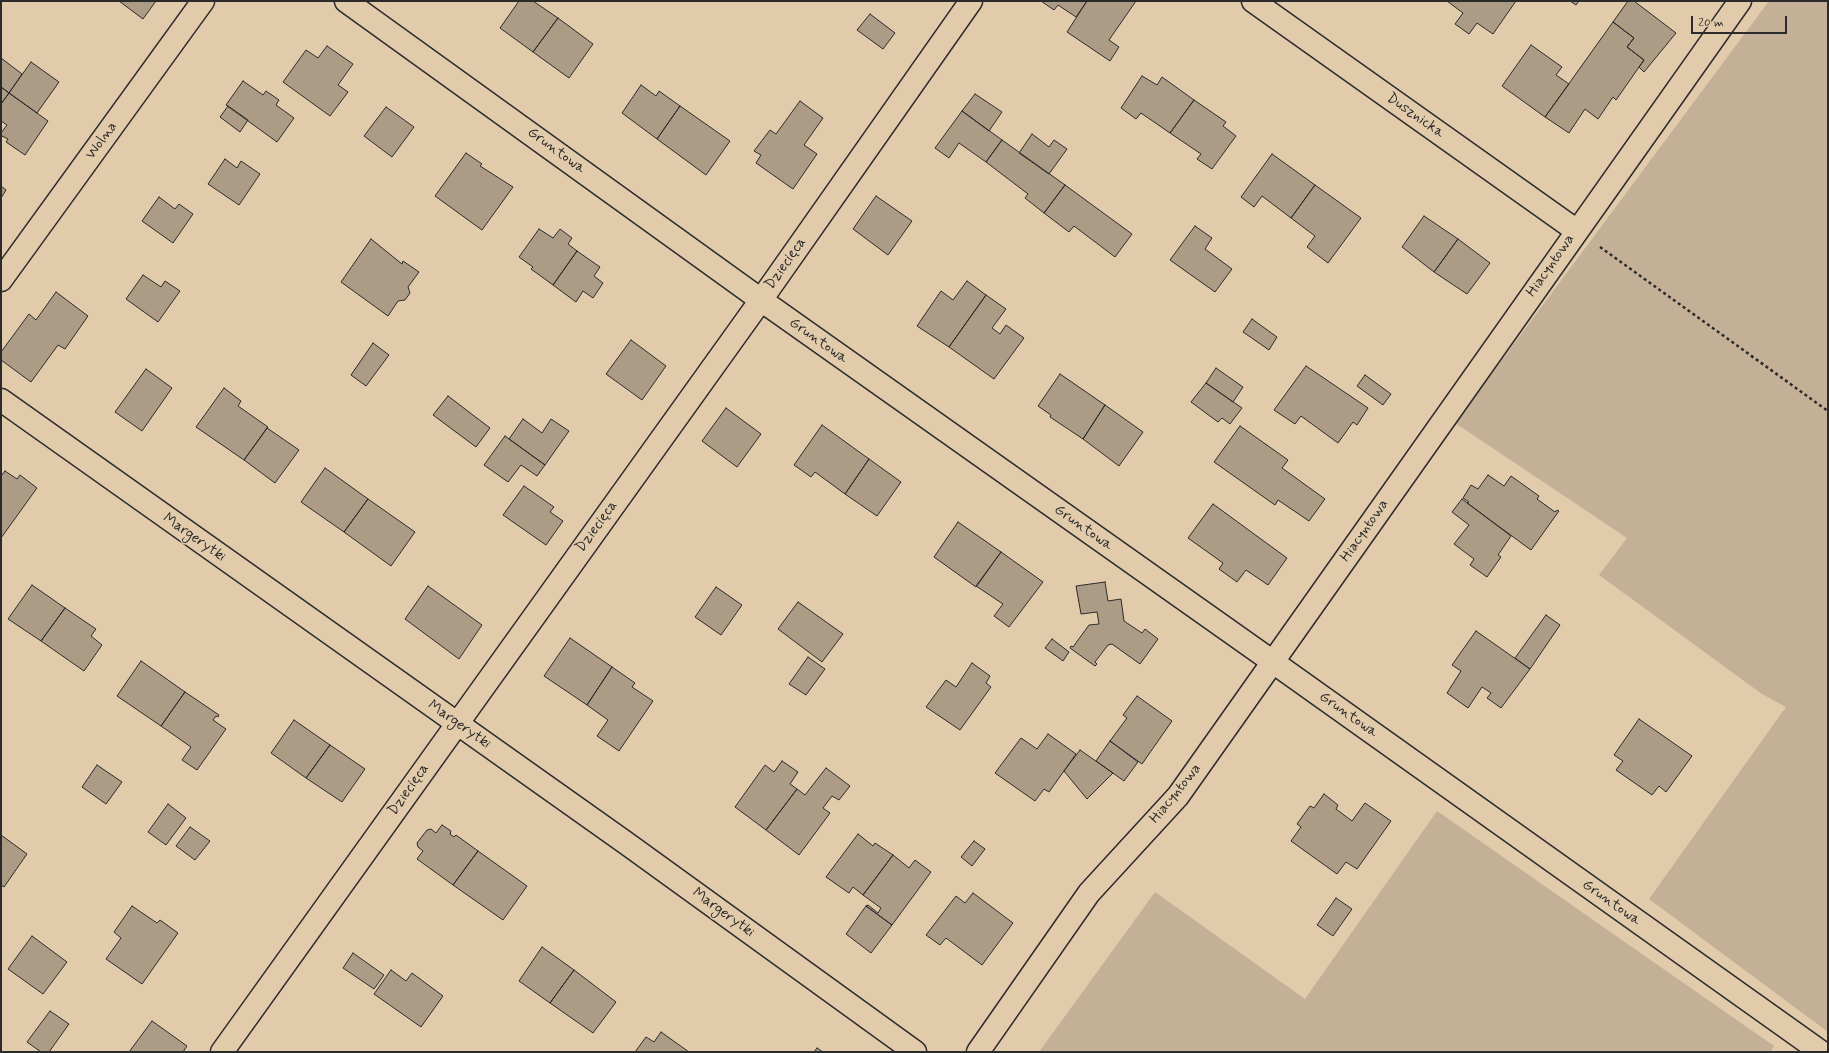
<!DOCTYPE html>
<meta charset="utf-8">
<style>
body{margin:0}
#map{position:relative;width:1829px;height:1053px;overflow:hidden;background:#e2cbab;font-family:Mynerve,sans-serif}
canvas{display:block}
.frame{position:absolute;inset:0;border:2px solid #2b2b2b;pointer-events:none}
.scale{position:absolute;left:1691px;top:16px;width:96px;height:18px;box-sizing:border-box;border:2px solid #2b2b2b;border-top:0;padding-left:5px;font-size:12px;line-height:14px;white-space:nowrap;color:#2b2b2b;-webkit-text-stroke:3px #e2cbab;paint-order:stroke}
</style>
<div id="map">
<canvas width="1829" height="1053"></canvas>
<div class="frame"></div>
<div class="scale">20 m</div>
</div>
<script>
const c = document.querySelector('canvas').getContext('2d');
c.lineJoin = 'round';
function fill(path, color) { c.fillStyle = color; c.fill(path, 'evenodd'); }
const toPath = rows => new Path2D(rows.map(r => 'M' + r).join(''));
function stroke(path, color, width, dash) { c.strokeStyle = color; c.lineWidth = width; c.lineCap = dash ? 'butt' : 'round'; c.setLineDash(dash || []); c.stroke(path); }
function label(font, color, halo, rows, align = 'center') {
  c.font = font + ' Mynerve,sans-serif'; c.lineWidth = 3; c.setLineDash([]); c.textBaseline = 'middle'; c.strokeStyle = halo; c.fillStyle = color; for (const [text, x, y, turn = 0] of rows) {
    c.save(); c.translate(x, y); c.rotate((+turn || 0) * Math.PI / 180); c.textAlign = isNaN(turn) ? turn : align; if (halo) c.strokeText(text, 0, 0); c.fillText(text, 0, 0); c.restore();
  }
}
const green = toPath([
 [1769,1,1828,1,1828,1032,1649,899,1786,707,1762,694,1599,575,1627,538,1455,423],
 [1437,811,1774,1046,1770,1052,1039,1052,1155,892,1305,999]
]);
const building = toPath([
 [119,1,156,1,143,19,119,1],
 [519,1,533,1,558,18,533,52,500,28,519,1],
 [1041,1,1087,1,1076,17,1058,5,1054,10,1041,1],
 [1087,1,1136,1,1109,40,1119,47,1110,61,1067,32,1087,1],
 [1447,1,1516,1,1493,34,1477,23,1469,34,1455,24,1463,13,1447,1],
 [1570,1,1579,1,1576,5,1570,1],
 [1628,1,1634,1,1676,33,1644,72,1639,67,1644,60,1627,47,1634,38,1613,22,1628,1],
 [870,14,895,33,883,49,857,30,870,14],
 [558,18,593,44,569,78,533,52,558,18],
 [1613,22,1634,38,1627,47,1644,60,1616,100,1613,97,1598,119,1585,109,1569,133,1545,117,1613,22],
 [1531,45,1562,67,1556,75,1569,84,1545,117,1502,86,1531,45],
 [327,46,353,64,338,85,348,92,330,116,283,82,306,50,318,58,327,46],
 [1,58,22,74,9,93,1,87,1,58],
 [31,62,59,82,37,113,9,93,31,62],
 [1142,76,1157,85,1162,77,1194,100,1170,133,1141,113,1136,119,1121,108,1142,76],
 [243,81,263,95,266,91,279,100,276,105,294,118,277,142,226,105,243,81],
 [641,85,656,96,659,91,680,106,657,139,622,113,641,85],
 [1,87,9,93,1,104,1,87],
 [9,93,48,121,25,155,6,142,8,139,2,136,1,138,1,133,7,125,1,121,1,104,9,93],
 [975,94,1002,112,989,131,962,111,975,94],
 [1194,100,1226,122,1223,126,1236,136,1212,169,1197,159,1201,154,1170,133,1194,100],
 [800,101,823,118,804,145,817,154,793,189,756,163,761,155,754,151,770,130,776,134,800,101],
 [228,106,248,120,240,132,220,117,228,106],
 [680,106,730,141,706,175,657,139,680,106],
 [386,107,414,127,392,157,364,136,386,107],
 [962,111,1002,140,986,162,959,143,949,158,935,148,962,111],
 [1032,134,1049,147,1054,140,1067,149,1049,174,1019,153,1032,134],
 [1002,140,1065,185,1044,213,1025,198,1028,194,986,162,1002,140],
 [466,153,482,164,480,166,513,187,482,230,435,196,466,153],
 [1272,154,1315,185,1291,218,1262,196,1254,207,1241,197,1272,154],
 [225,159,237,168,241,161,260,174,239,205,208,184,225,159],
 [1065,185,1132,234,1115,257,1074,226,1069,232,1044,213,1065,185],
 [1315,185,1361,218,1328,263,1307,247,1315,236,1291,218,1315,185],
 [1,186,6,190,1,198,1,186],
 [876,196,912,221,888,255,853,229,876,196],
 [159,197,175,209,179,204,193,214,173,243,142,221,159,197],
 [1424,216,1458,239,1434,272,1402,247,1424,216],
 [1195,226,1212,238,1205,249,1232,269,1215,292,1170,260,1195,226],
 [539,229,553,238,560,229,572,238,568,244,577,251,553,285,531,269,533,267,519,257,539,229],
 [371,239,402,264,403,261,419,272,408,287,410,293,405,300,398,301,388,316,341,282,371,239],
 [1458,239,1490,263,1467,294,1434,272,1458,239],
 [577,251,600,267,594,276,603,283,593,298,583,291,576,302,553,285,577,251],
 [143,275,161,287,165,281,180,291,158,322,126,299,143,275],
 [967,281,986,295,949,347,917,326,941,291,953,300,967,281],
 [56,292,88,316,65,349,58,345,31,382,1,360,1,352,29,314,36,320,56,292],
 [986,295,1006,309,992,328,1000,334,1006,325,1024,338,994,379,949,347,986,295],
 [1252,319,1277,337,1269,350,1243,332,1252,319],
 [631,340,666,366,642,400,606,374,631,340],
 [373,343,389,355,366,386,351,375,373,343],
 [1306,366,1368,408,1357,425,1353,422,1338,443,1301,416,1295,424,1274,410,1306,366],
 [1216,368,1243,387,1233,402,1206,383,1216,368],
 [146,369,172,388,142,431,115,412,146,369],
 [1060,374,1105,405,1083,439,1050,417,1051,415,1038,406,1060,374],
 [1365,375,1391,394,1383,405,1357,386,1365,375],
 [1206,383,1242,408,1230,424,1222,418,1218,422,1191,402,1206,383],
 [224,388,241,401,238,406,268,427,244,460,196,427,224,388],
 [448,396,490,428,476,447,433,415,448,396],
 [1105,405,1143,432,1119,466,1083,439,1105,405],
 [726,408,761,434,737,467,702,441,726,408],
 [523,419,542,433,551,419,569,431,545,465,509,439,523,419],
 [822,425,869,459,845,494,815,472,811,477,794,465,822,425],
 [1240,426,1288,460,1282,468,1325,499,1309,521,1278,500,1275,505,1214,462,1240,426],
 [267,428,299,450,275,483,244,460,267,428],
 [505,436,545,465,537,476,521,465,508,482,484,465,505,436],
 [869,459,901,482,877,516,845,494,869,459],
 [325,468,368,499,344,532,301,502,325,468],
 [5,471,17,479,20,475,37,488,1,538,1,476,5,471],
 [1488,475,1504,486,1511,476,1539,496,1537,499,1555,512,1557,510,1559,511,1531,550,1467,503,1469,502,1463,498,1471,485,1478,489,1488,475],
 [524,486,554,507,550,512,563,521,546,545,503,515,524,486],
 [368,499,415,532,391,566,344,532,368,499],
 [1462,499,1511,536,1498,555,1501,557,1487,577,1470,565,1474,559,1454,544,1469,525,1452,512,1462,499],
 [1213,504,1287,558,1268,585,1246,570,1237,582,1219,569,1223,563,1188,538,1213,504],
 [958,522,1001,552,976,587,934,557,958,522],
 [1001,552,1043,582,1009,627,994,616,1003,604,976,586,1001,552],
 [1105,582,1108,601,1121,599,1124,621,1142,633,1145,629,1158,639,1140,664,1112,644,1108,645,1095,662,1097,664,1095,666,1070,648,1071,646,1073,647,1089,625,1099,624,1097,612,1081,614,1076,586,1105,582],
 [32,585,65,608,41,641,8,619,32,585],
 [428,586,482,625,459,659,405,619,428,586],
 [716,587,742,605,721,635,695,617,716,587],
 [798,602,843,634,822,662,778,629,798,602],
 [65,608,96,629,91,636,102,645,84,671,41,641,65,608],
 [1546,615,1560,625,1530,669,1515,658,1546,615],
 [1476,631,1530,669,1501,708,1487,698,1491,693,1482,687,1468,708,1447,693,1461,671,1452,665,1476,631],
 [570,638,612,667,587,705,544,676,570,638],
 [1052,639,1069,652,1063,661,1045,648,1052,639],
 [808,657,825,669,806,695,789,684,808,657],
 [141,661,185,692,161,726,117,696,141,661],
 [972,663,990,676,986,683,991,687,960,730,926,707,946,680,956,687,972,663],
 [612,667,635,683,632,687,653,701,619,751,597,736,608,720,587,705,612,667],
 [185,692,219,715,218,717,216,716,213,720,226,729,197,770,182,760,191,747,161,726,185,692],
 [1137,696,1172,721,1142,764,1110,741,1127,718,1123,715,1137,696],
 [1639,719,1692,756,1666,792,1659,786,1652,795,1616,770,1623,761,1614,755,1639,719],
 [294,720,330,745,306,778,271,753,294,720],
 [1048,734,1076,754,1049,792,1044,789,1035,801,995,773,1021,738,1037,749,1048,734],
 [1110,741,1138,762,1124,781,1096,761,1110,741],
 [330,745,365,769,342,802,306,778,330,745],
 [1080,750,1113,773,1087,799,1064,771,1080,750],
 [782,761,798,772,790,784,797,789,766,830,735,807,765,765,774,772,782,761],
 [97,765,122,782,106,804,82,787,97,765],
 [826,768,850,786,839,800,832,796,823,808,830,813,799,855,766,830,797,789,805,795,826,768],
 [1324,794,1338,805,1336,809,1352,821,1365,803,1391,821,1357,869,1346,862,1337,874,1291,841,1301,827,1297,824,1310,806,1314,808,1324,794],
 [168,804,186,818,166,845,148,832,168,804],
 [442,825,451,831,450,834,454,837,456,835,478,851,453,885,417,859,423,851,418,847,417,843,427,830,431,829,436,833,442,825],
 [190,827,210,841,195,860,176,846,190,827],
 [858,834,873,846,875,843,893,855,863,895,853,887,849,893,826,877,858,834],
 [1,835,27,854,4,887,1,885,1,835],
 [974,841,985,849,972,866,961,857,974,841],
 [478,851,527,886,503,920,453,885,478,851],
 [893,855,909,868,915,860,931,872,892,925,866,906,868,905,878,913,881,908,863,895,893,855],
 [973,893,1013,923,982,965,946,938,940,945,926,935,956,896,965,903,973,893],
 [1336,898,1352,909,1333,936,1317,925,1336,898],
 [132,906,157,923,160,920,178,933,142,984,106,959,121,938,114,932,132,906],
 [866,906,892,925,871,953,846,934,866,906],
 [32,936,67,962,43,994,8,969,32,936],
 [542,947,574,970,550,1003,519,981,542,947],
 [353,953,384,975,374,989,343,968,353,953],
 [391,970,406,981,412,973,443,996,421,1027,374,994,391,970],
 [574,970,616,1002,593,1033,550,1003,574,970],
 [50,1011,69,1024,49,1052,41,1052,27,1042,50,1011],
 [152,1021,187,1046,183,1052,129,1052,152,1021],
 [661,1032,689,1052,635,1052,646,1037,654,1042,661,1032],
 [817,1048,823,1052,814,1052,817,1048]
]);
const path = toPath([
 [1600,247,1828,411]
]);
const minor = toPath([
 [346,1,761,300,1273,662,1821,1052],
 [1253,1,1577,231],
 [1,280,203,1],
 [1,400,626,843,915,1052],
 [222,1052,761,300,971,1],
 [978,1052,1089,893,1178,796,1740,1]
]);
const streetNames = [
 ["Dusznicka",1415,116,35],
 ["Wolna",102,141,-54],
 ["Gruntowa",556,151,36],
 ["Dziecięca",786,264,-55],
 ["Hiacyntowa",1551,266,-55],
 ["Gruntowa",818,341,35],
 ["Dziecięca",597,527,-54],
 ["Gruntowa",1083,528,35],
 ["Hiacyntowa",1365,531,-55],
 ["Margerytki",194,538,35],
 ["Gruntowa",1348,715,35],
 ["Margerytki",459,725,35],
 ["Dziecięca",409,790,-55],
 ["Hiacyntowa",1176,794,-51],
 ["Gruntowa",1611,903,35],
 ["Margerytki",723,913,36]
];
fill(green, '#c4b096');
fill(building, '#ac9c85');
stroke(building, '#2b2b2b', 1);
stroke(minor, '#2b2b2b', 25);
stroke(path, '#2b2b2b', 2.5, [3, 3]);
stroke(minor, '#e2cbab', 22);
label('15px', '#2b2b2b', '#e2cbab', streetNames);
</script>
